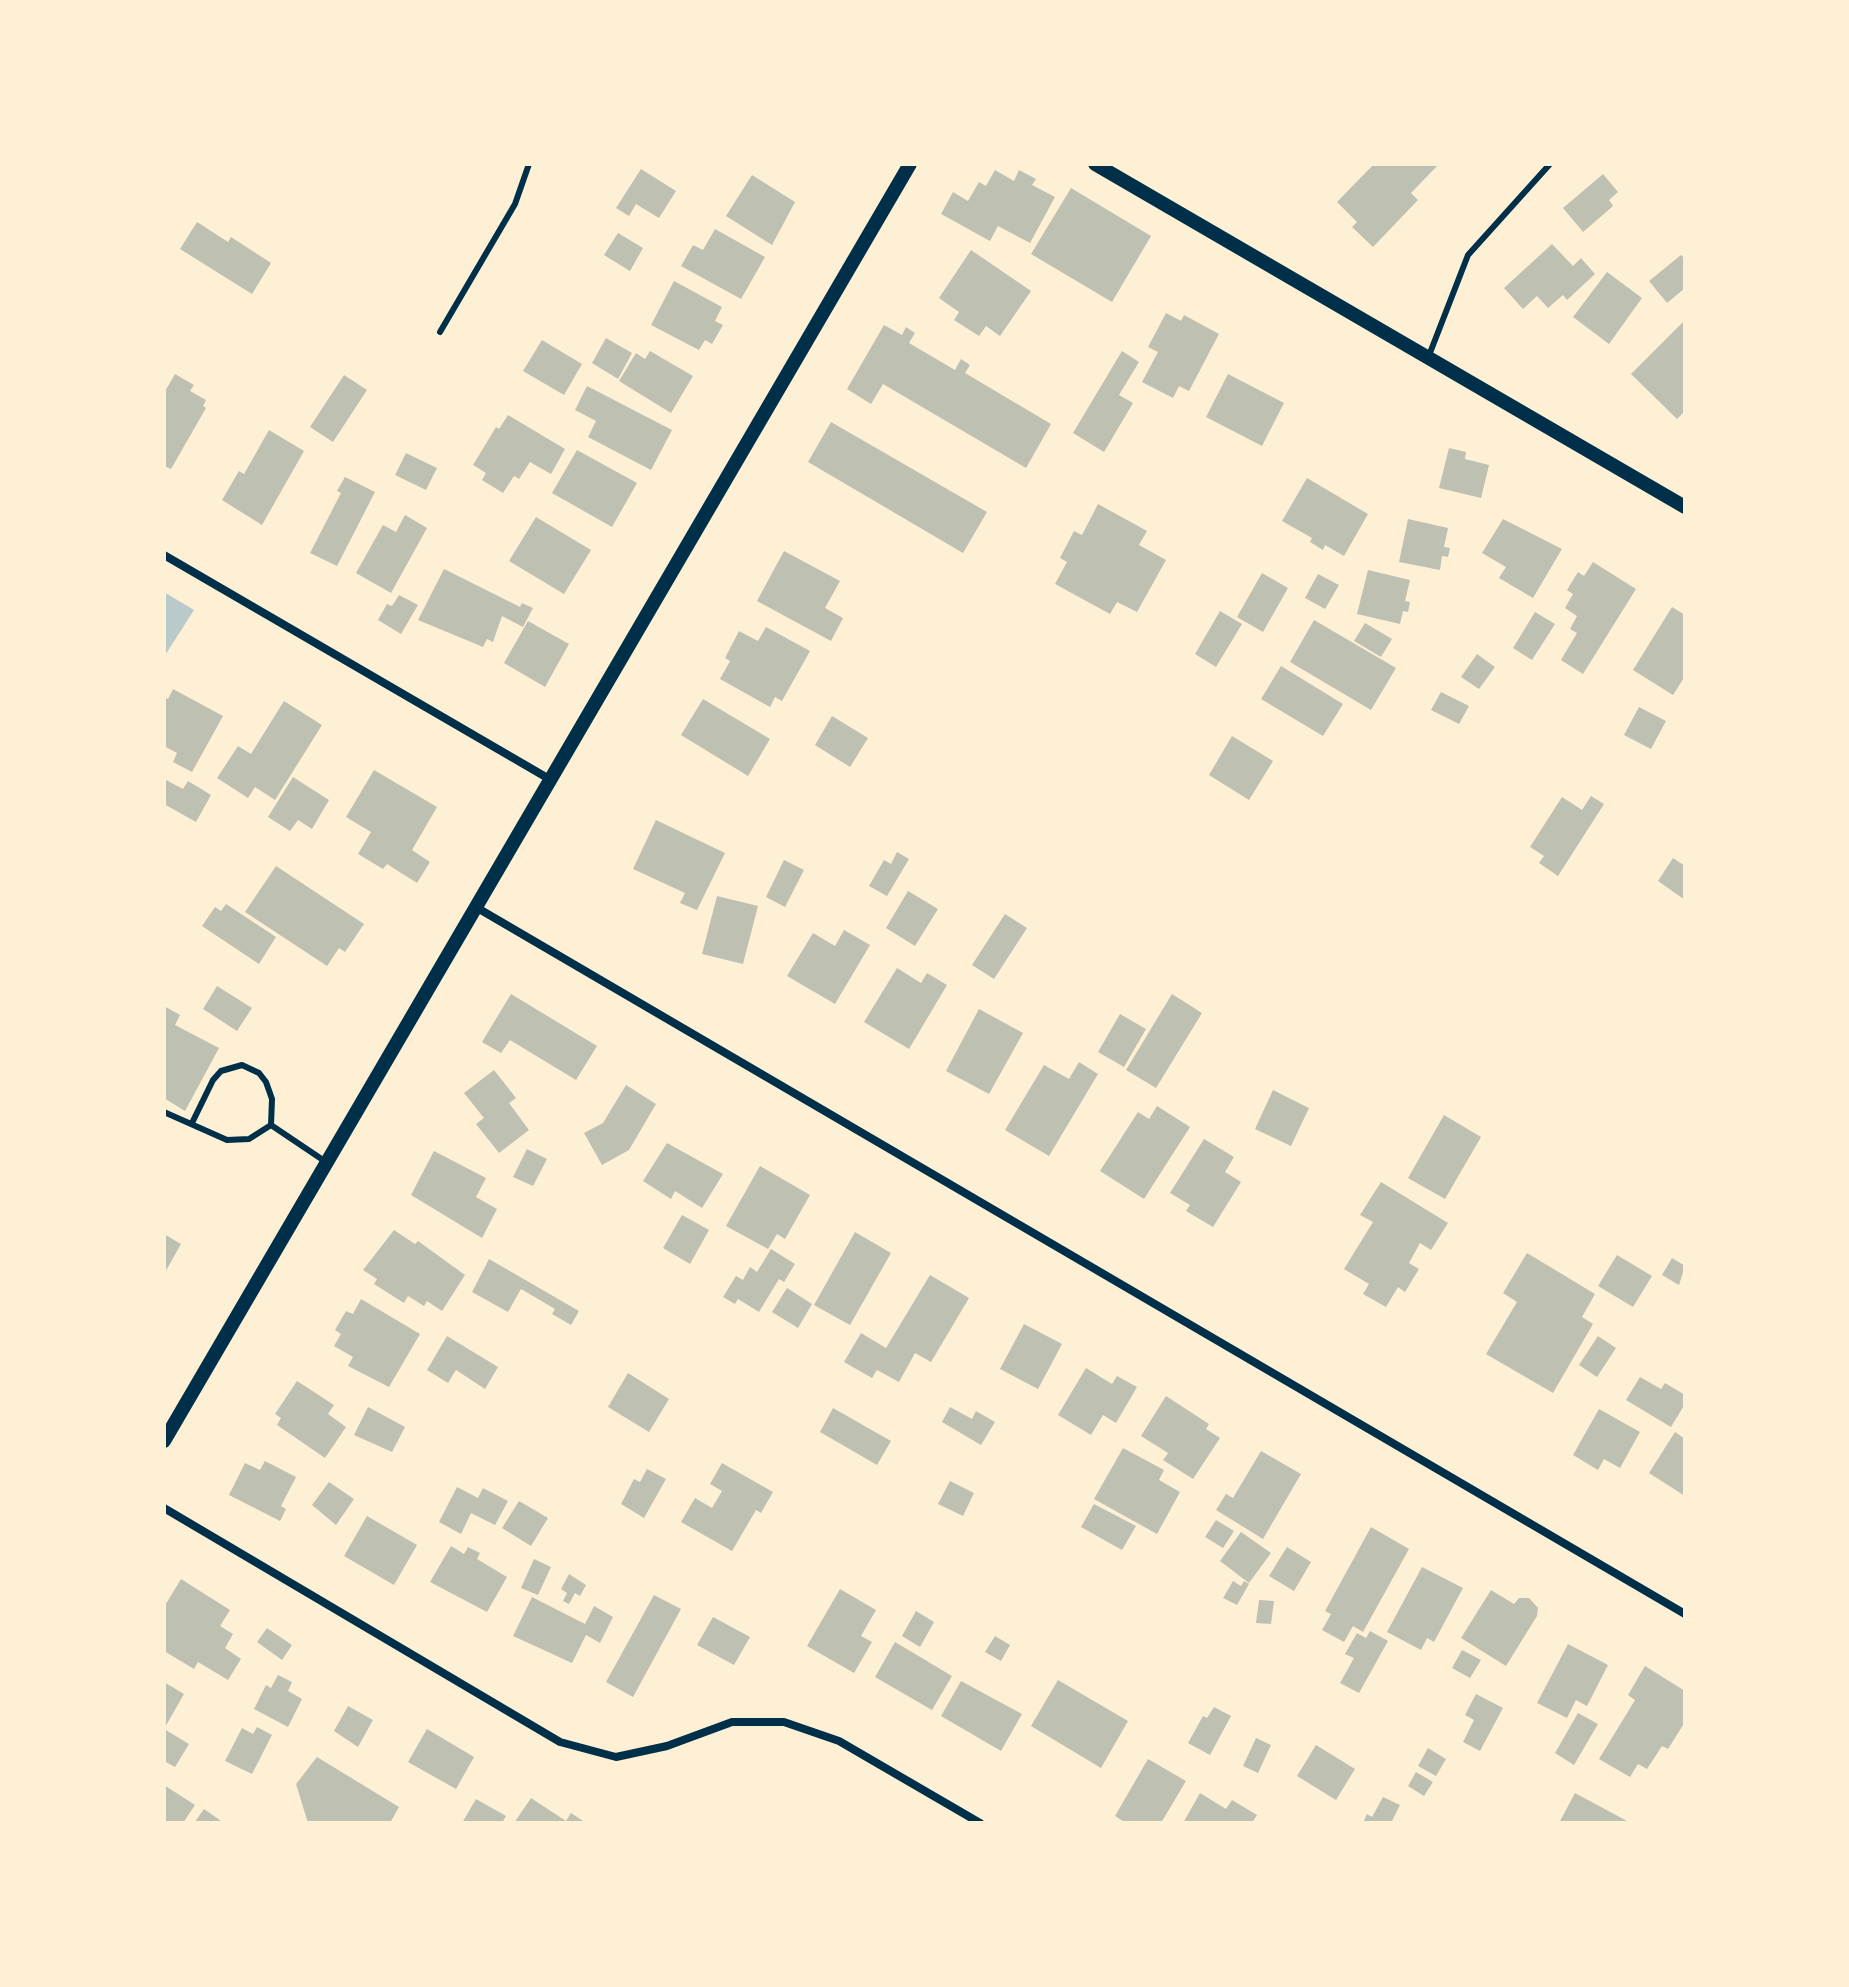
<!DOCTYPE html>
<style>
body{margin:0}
#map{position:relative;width:1849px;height:1987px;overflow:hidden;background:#fdf0d5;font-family:"Roboto Condensed",sans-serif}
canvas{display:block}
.frame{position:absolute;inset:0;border:166px solid #fdf0d5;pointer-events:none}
</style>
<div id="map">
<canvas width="1849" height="1987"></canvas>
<div class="frame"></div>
</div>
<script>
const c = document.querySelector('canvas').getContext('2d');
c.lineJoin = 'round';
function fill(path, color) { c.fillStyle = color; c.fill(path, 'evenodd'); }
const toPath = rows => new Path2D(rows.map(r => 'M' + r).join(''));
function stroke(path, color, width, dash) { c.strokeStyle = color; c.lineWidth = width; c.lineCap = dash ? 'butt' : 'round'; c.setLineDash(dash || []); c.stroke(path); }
const green = toPath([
 [164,592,194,610,164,657]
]);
const building = toPath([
 [1374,164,1439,164,1411,193,1418,200,1373,247,1352,227,1357,222,1337,202],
 [641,169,676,191,659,218,636,204,629,216,616,208],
 [995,170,1014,181,1019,170,1036,179,1032,185,1055,197,1030,243,998,226,990,241,941,214,953,192,968,201,979,182,986,186],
 [1603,174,1618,192,1609,200,1613,206,1583,232,1563,208],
 [752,175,795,202,772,245,726,216],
 [1071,188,1151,236,1112,302,1031,254],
 [197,222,228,242,231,237,271,263,252,294,180,249],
 [715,229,765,257,741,299,681,266,693,245,703,250],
 [618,233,643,248,630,271,604,255],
 [1552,244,1573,266,1581,258,1595,274,1567,300,1563,295,1548,308,1537,296,1523,309,1504,288],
 [971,250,1031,291,1000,336,986,326,979,336,954,320,959,312,939,298],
 [1681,255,1685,259,1685,288,1667,303,1649,281],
 [1607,272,1642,298,1609,344,1573,317],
 [674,281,722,307,715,321,723,325,712,344,705,340,699,350,651,325],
 [1166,313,1181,321,1184,315,1219,334,1189,391,1179,386,1173,398,1142,382,1158,352,1148,347],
 [1685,320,1685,411,1677,419,1631,374],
 [884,325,902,335,906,327,915,333,909,343,955,370,961,359,970,365,965,373,1051,424,1026,468,883,384,871,404,847,389],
 [606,338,632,353,618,379,592,363],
 [542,340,582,364,564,395,523,371],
 [650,351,693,376,671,413,619,381,636,353,645,359],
 [1122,351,1139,362,1119,395,1133,403,1104,452,1073,433],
 [175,374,194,385,190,391,206,400,203,406,206,408,171,469,164,466,164,393],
 [1228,374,1284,403,1262,446,1206,417],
 [344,375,367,390,333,442,310,427],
 [587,386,672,430,651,470,588,437,596,421,575,410],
 [508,415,565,449,551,474,530,462,519,479,514,476,503,493,482,480,486,473,473,465,496,427,499,429],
 [831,422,987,512,963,553,808,462],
 [269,430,304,451,262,525,222,500,239,471,244,474],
 [1449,448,1466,452,1465,459,1489,465,1481,498,1439,488],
 [577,450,637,483,612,527,552,493],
 [406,453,437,468,426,490,395,475],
 [345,477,375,492,337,566,310,553,341,493,337,491],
 [1307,478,1368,514,1344,556,1325,545,1323,550,1310,542,1312,538,1282,521],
 [1098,504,1147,531,1139,545,1166,560,1137,612,1117,602,1110,614,1055,584,1067,562,1060,558,1074,531,1082,535],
 [405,515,427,528,391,593,356,573,383,525,396,532],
 [536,517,591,550,564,594,509,561],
 [1408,519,1448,528,1444,547,1450,548,1448,557,1442,556,1440,570,1399,562],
 [1503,519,1562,549,1533,598,1499,578,1506,567,1482,553],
 [784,551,840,581,825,608,843,618,831,641,757,601],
 [1593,562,1636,589,1583,674,1561,660,1577,633,1570,629,1577,616,1565,608,1573,594,1567,590,1578,572,1584,576],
 [444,569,520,607,522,603,533,608,523,627,502,616,493,642,487,639,483,647,418,620],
 [1368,570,1410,580,1405,601,1410,602,1408,612,1403,611,1400,624,1357,614],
 [1262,573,1288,588,1263,632,1237,617],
 [1318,574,1339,585,1325,609,1305,598],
 [399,595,418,605,401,634,378,620,387,604,392,606],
 [1672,607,1685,615,1685,676,1673,695,1633,670],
 [1220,611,1242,624,1216,667,1195,654],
 [1535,612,1555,624,1532,660,1513,648],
 [1314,620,1396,668,1371,710,1290,662],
 [528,621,569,644,545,687,504,663],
 [1365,623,1392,639,1381,657,1354,641],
 [766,627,810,651,782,701,775,697,770,707,720,679,730,661,725,658,739,631,758,641],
 [1477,654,1495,667,1479,689,1461,677],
 [1281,666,1343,704,1323,736,1261,699],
 [173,689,223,716,192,772,173,762,177,753,164,746,164,697,168,699],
 [1441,692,1469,706,1459,724,1431,710],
 [703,699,770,739,748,776,681,735],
 [284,701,322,725,275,800,255,787,248,798,217,778,238,746,251,754],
 [1639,707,1666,721,1651,749,1624,735],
 [832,716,868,738,850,767,815,745],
 [1232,736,1273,761,1249,800,1209,775],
 [374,770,437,807,412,850,430,862,417,883,387,864,383,869,358,854,371,832,346,817],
 [293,777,329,800,312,829,298,820,290,831,268,817],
 [166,780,183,789,188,781,211,795,196,822,164,804],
 [1591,796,1604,804,1558,876,1539,863,1544,856,1530,847,1562,797,1582,810],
 [656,820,725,853,697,910,680,903,685,893,633,869],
 [897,852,909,859,887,896,869,886,884,860,891,864],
 [1673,858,1685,866,1685,900,1658,881],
 [784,860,804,870,785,907,766,897],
 [276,866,364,924,345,952,339,948,327,966,245,912],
 [908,891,938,909,915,946,886,928],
 [717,896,758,906,743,964,702,954],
 [226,904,276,937,259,964,202,926,215,907,221,911],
 [1005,914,1027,928,994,979,972,965],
 [844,930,870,945,835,1004,787,976,813,933,835,946],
 [897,968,921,983,927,973,947,985,909,1049,864,1022],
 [217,986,252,1008,237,1031,203,1009],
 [511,994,597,1046,576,1080,510,1040,501,1053,482,1042],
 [1172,994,1202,1013,1156,1088,1126,1070],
 [164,1006,180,1015,175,1025,219,1048,185,1111,164,1098],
 [979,1009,1023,1033,989,1094,946,1071],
 [1120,1014,1146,1029,1124,1067,1098,1052],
 [1079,1062,1098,1074,1049,1156,1005,1130,1044,1065,1069,1079],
 [494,1070,516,1098,509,1103,529,1130,499,1153,476,1124,484,1118,464,1093],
 [626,1085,656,1104,629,1150,602,1165,584,1133,603,1123],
 [1273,1090,1309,1108,1291,1146,1255,1129],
 [1157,1106,1190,1127,1144,1199,1100,1171,1138,1112,1149,1119],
 [1444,1115,1481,1137,1445,1199,1408,1178],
 [1204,1139,1234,1157,1225,1172,1241,1182,1213,1227,1186,1211,1190,1205,1170,1193],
 [667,1143,723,1174,702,1208,675,1191,671,1199,643,1181],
 [527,1149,547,1159,533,1186,513,1177],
 [434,1151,486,1178,476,1197,497,1209,482,1238,411,1195],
 [760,1166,810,1195,785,1239,777,1234,768,1249,726,1226],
 [1381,1182,1448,1223,1431,1250,1420,1243,1409,1263,1419,1269,1405,1292,1398,1287,1386,1307,1363,1294,1369,1284,1344,1269,1373,1222,1360,1215],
 [682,1215,709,1230,690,1264,663,1248],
 [394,1230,415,1244,418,1241,465,1275,442,1311,427,1301,424,1306,408,1296,404,1303,374,1284,377,1279,363,1270],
 [855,1232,891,1253,850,1325,814,1305],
 [164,1234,181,1244,164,1274],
 [771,1249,795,1264,784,1282,779,1279,759,1312,738,1299,735,1304,723,1297,736,1276,743,1280,750,1267,757,1272],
 [1527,1253,1595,1294,1582,1317,1593,1324,1553,1393,1486,1354,1517,1302,1503,1293],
 [1617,1255,1652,1276,1633,1307,1598,1286],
 [1672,1258,1685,1266,1679,1285,1662,1275],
 [489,1259,579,1311,571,1325,552,1314,555,1309,521,1289,508,1312,472,1292],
 [930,1275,969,1298,931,1362,915,1353,899,1382,877,1370,872,1378,844,1362,861,1333,886,1348],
 [787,1288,812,1304,798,1328,772,1312],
 [361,1299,420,1334,389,1387,348,1366,353,1357,334,1346,341,1334,335,1330,346,1311,353,1314],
 [1024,1324,1062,1344,1038,1389,1000,1369],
 [447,1336,498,1367,485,1389,456,1370,448,1383,427,1370],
 [1598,1336,1616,1348,1597,1377,1579,1365],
 [1086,1368,1112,1384,1117,1376,1137,1387,1116,1423,1103,1415,1091,1435,1058,1415],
 [628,1373,669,1399,649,1432,608,1407],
 [1640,1377,1661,1389,1665,1383,1685,1395,1685,1404,1671,1427,1626,1400],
 [297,1381,334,1405,328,1414,346,1427,325,1458,277,1425,281,1418,275,1414],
 [1166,1396,1209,1424,1206,1429,1220,1438,1193,1479,1163,1460,1168,1453,1141,1436],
 [368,1407,405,1427,392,1452,354,1435],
 [950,1407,972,1419,976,1411,995,1422,981,1445,942,1422],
 [833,1408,891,1441,877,1465,820,1432],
 [1599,1409,1640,1432,1620,1468,1604,1459,1598,1470,1573,1455],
 [1675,1432,1685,1439,1685,1496,1649,1473],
 [1123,1448,1164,1470,1159,1480,1180,1492,1157,1534,1094,1499],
 [1261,1451,1301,1474,1263,1539,1216,1510,1226,1494,1233,1498],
 [265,1461,296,1477,281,1506,286,1509,280,1521,229,1495,245,1463,260,1470],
 [722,1463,773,1492,761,1513,756,1510,732,1551,681,1522,695,1498,712,1508,722,1491,710,1484],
 [647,1469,666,1479,644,1518,621,1504,634,1479,640,1482],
 [950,1481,974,1493,963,1516,938,1504],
 [329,1482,354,1499,336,1525,312,1505],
 [457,1487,478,1498,483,1488,508,1501,495,1525,471,1513,461,1534,439,1522],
 [519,1501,548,1518,531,1546,502,1528],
 [1094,1504,1136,1526,1122,1550,1081,1527],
 [367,1516,417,1545,394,1585,344,1556],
 [1216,1520,1234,1531,1223,1548,1205,1537],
 [1371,1527,1409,1549,1363,1632,1353,1626,1344,1642,1322,1630,1331,1614,1325,1611],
 [1241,1532,1271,1553,1249,1583,1220,1561],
 [451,1546,464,1554,468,1547,480,1553,477,1559,507,1577,487,1612,430,1582],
 [1287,1547,1311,1562,1294,1591,1269,1576],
 [534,1559,551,1567,538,1595,521,1588],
 [1422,1567,1463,1588,1434,1642,1427,1638,1421,1650,1387,1632],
 [569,1574,586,1585,580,1596,575,1593,569,1604,563,1601,567,1593,561,1589],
 [181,1579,230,1610,220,1626,233,1634,225,1648,241,1659,228,1680,198,1662,194,1669,164,1651,164,1607],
 [1233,1581,1241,1586,1244,1581,1249,1584,1237,1605,1223,1598],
 [840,1589,876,1610,861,1636,872,1642,854,1673,807,1646],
 [1491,1590,1514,1604,1519,1598,1529,1598,1538,1608,1537,1616,1506,1666,1461,1638],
 [654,1595,681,1609,633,1697,606,1682],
 [532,1597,585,1624,594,1606,613,1617,600,1643,586,1635,572,1663,513,1636],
 [1259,1600,1274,1601,1271,1624,1256,1623],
 [916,1611,934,1622,920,1647,902,1636],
 [713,1617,750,1637,734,1665,697,1645],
 [267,1628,292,1645,282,1660,257,1642],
 [1370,1631,1388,1641,1359,1693,1340,1683,1354,1658,1345,1654,1357,1633,1366,1638],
 [995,1636,1010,1645,1001,1661,985,1652],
 [895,1642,952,1676,932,1710,875,1677],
 [1568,1644,1608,1665,1587,1706,1576,1700,1567,1718,1537,1703],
 [1462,1650,1481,1660,1470,1678,1452,1668],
 [1645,1666,1685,1691,1685,1722,1668,1749,1662,1746,1647,1769,1638,1764,1630,1777,1599,1759,1635,1700,1628,1695],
 [278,1675,292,1682,288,1691,302,1699,288,1727,254,1709,266,1685,271,1688],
 [1058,1680,1128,1721,1101,1768,1031,1726],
 [961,1681,1022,1714,1001,1751,941,1716],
 [164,1682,184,1694,164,1729],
 [1476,1694,1503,1708,1480,1751,1463,1742,1474,1720,1465,1715],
 [348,1706,373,1720,358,1747,334,1731],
 [1214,1707,1231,1716,1210,1755,1188,1743,1203,1716,1207,1718],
 [1578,1713,1598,1724,1574,1765,1555,1753],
 [257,1727,272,1735,252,1774,225,1761,242,1728,253,1734],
 [164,1729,189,1744,175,1767,164,1761],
 [427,1729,474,1757,456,1789,408,1762],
 [1256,1738,1271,1745,1258,1773,1243,1766],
 [1316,1745,1355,1769,1336,1800,1297,1776],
 [1428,1748,1446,1759,1436,1776,1418,1766],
 [317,1757,399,1807,390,1823,308,1823,296,1784],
 [1148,1759,1186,1781,1161,1823,1126,1823,1115,1816],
 [1416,1772,1433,1782,1424,1796,1408,1786],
 [164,1785,195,1805,183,1823,164,1823],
 [1200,1793,1226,1809,1232,1800,1257,1815,1252,1823,1183,1823],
 [1575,1793,1627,1821,1626,1823,1559,1823],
 [1383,1797,1400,1805,1391,1823,1363,1823,1367,1814,1372,1817],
 [531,1798,566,1821,571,1813,586,1823,514,1823],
 [476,1799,506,1816,502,1823,462,1823],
 [204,1809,224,1823,194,1823]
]);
const service = toPath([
 [440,332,515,204,529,164],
 [1428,358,1468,255,1550,164],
 [164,1112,227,1140,249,1139,271,1125],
 [192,1123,213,1080,221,1071,242,1065,259,1073,266,1082,272,1099,271,1125],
 [271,1125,326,1162]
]);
const minor = toPath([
 [164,555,551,780],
 [474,906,1685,1614],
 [164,1508,560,1742,616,1757,667,1746,732,1722,784,1722,839,1741,980,1823]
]);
const tertiary = toPath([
 [1095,164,1685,507],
 [164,1441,910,164]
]);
fill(green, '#b9caca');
fill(building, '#bec0b2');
stroke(service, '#003049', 6);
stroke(minor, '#003049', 8);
stroke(tertiary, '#003049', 14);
</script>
